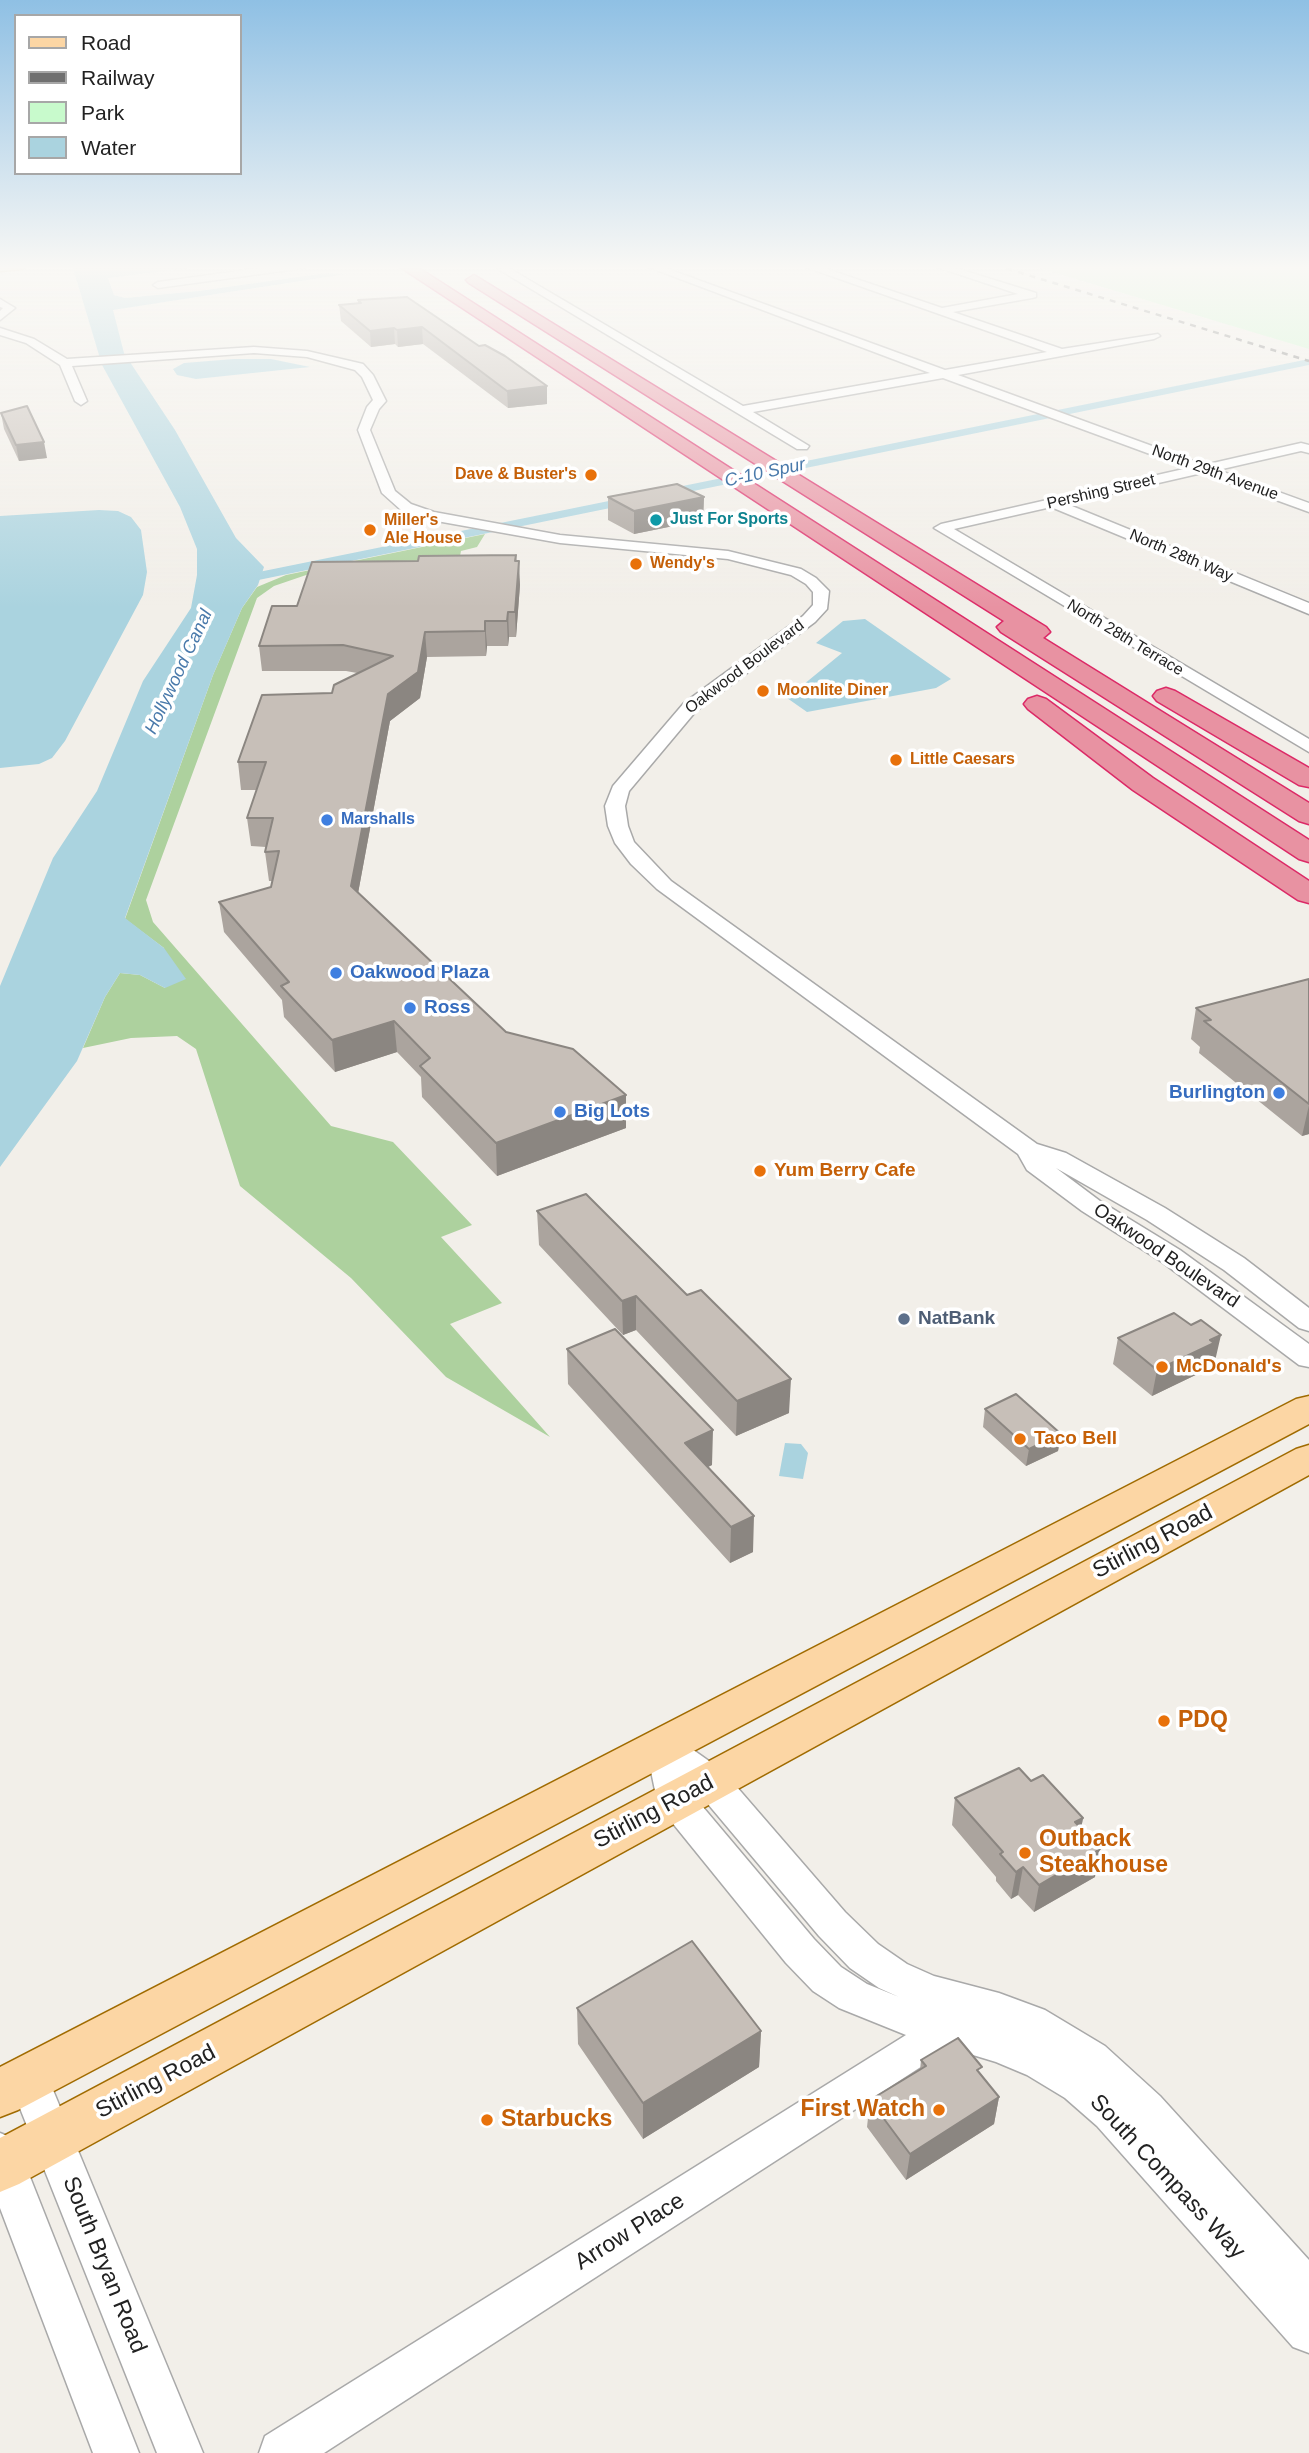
<!DOCTYPE html>
<style>
body{margin:0}
#map{position:relative;width:1309px;height:2453px;overflow:hidden;background:#f2efe9;font-family:Arial,sans-serif}
canvas{display:block}
.legend{position:absolute;left:14px;top:14px;width:228px;height:161px;box-sizing:border-box;background:#fff;border:2px solid #a7a7a7;margin:0;padding:9px 12px;list-style:none;font-size:21px;color:#222}
.legend li{display:flex;align-items:center;gap:14px;height:35px}
.legend b{width:35px;border:2px solid #a7a7a7}
</style>
<div id="map">
<canvas width="1309" height="2453"></canvas>
<ul class="legend">
<li><b style="height:9px;background:#fcd6a4"></b>Road</li>
<li><b style="height:9px;background:#707070"></b>Railway</li>
<li><b style="height:19px;background:#c8facc"></b>Park</li>
<li><b style="height:19px;background:#aad3df"></b>Water</li>
</ul>
</div>
<script>
const c = document.querySelector('canvas').getContext('2d');
c.lineJoin = 'round';
function fill(path, color) { c.fillStyle = color; c.fill(path, 'evenodd'); }
const toPath = rows => new Path2D(rows.map(r => 'M' + r).join(''));
function stroke(path, color, width, dash) { c.strokeStyle = color; c.lineWidth = width; c.lineCap = dash ? 'butt' : 'round'; c.setLineDash(dash || []); c.stroke(path); }
function label(font, color, halo, rows, align = 'center') {
  c.font = font + ' Arial,sans-serif'; c.lineWidth = 7; c.setLineDash([]); c.textBaseline = 'middle'; c.strokeStyle = halo; c.fillStyle = color; for (const [text, x, y, turn = 0] of rows) {
    c.save(); c.translate(x, y); c.rotate((+turn || 0) * Math.PI / 180); c.textAlign = isNaN(turn) ? turn : align; if (halo) c.strokeText(text, 0, 0); c.fillText(text, 0, 0); c.restore();
  }
}
const forest = toPath([
 [485,534,477,547,461,551,457,572,312,573,274,586,257,598,146,900,153,922,331,1126,393,1142,472,1225,441,1237,502,1303,450,1324,550,1437,446,1377,351,1278,240,1186,196,1049,177,1036,131,1038,83,1048,105,997,120,973,140,975,165,988,164,948,125,919,213,675,242,608,257,587,286,575]
]);
const park = toPath([
 [1029,265,1309,265,1309,349]
]);
const water = toPath([
 [72,265,214,265,108,278,114,295,125,298,199,291,327,273,346,274,113,310,124,353,175,430,236,538,264,567,258,585,242,608,213,675,125,918,164,948,186,979,165,988,140,975,120,973,105,997,77,1061,0,1167,0,986,53,858,97,791,143,681,191,608,197,575,197,549,180,507,102,365],
 [234,359,271,359,310,367,196,379,177,375,173,369,184,363],
 [99,510,118,511,131,517,141,530,147,572,143,595,65,741,52,758,39,764,0,768,0,516],
 [865,619,951,679,936,688,807,712,787,698,842,653,816,643,843,621],
 [785,1443,801,1444,808,1453,803,1479,779,1476]
]);
const canal = toPath([
 [1309,359,1309,365,234,585,228,581,234,577,1309,359]
]);
const minor = toPath([
 [282,265,309,265,304,268,158,288,153,285,158,282,282,265],
 [643,265,657,265,945,370,1047,352,800,265,815,265,942,308,1018,294,931,265,946,265,1036,293,1036,297,1032,298,953,312,1062,349,1158,334,1160,336,1154,339,958,375,1204,465,1301,443,1309,445,1309,453,1301,451,1218,470,1309,503,1309,512,1202,473,1067,504,1309,603,1309,614,1051,507,954,529,1309,739,1309,752,934,528,941,524,1188,468,943,378,753,412,809,446,807,449,797,449,498,269,507,267,743,406,930,373,643,265],
 [0,299,15,308,0,320,0,311,3,308,0,307,0,299],
 [0,328,34,339,67,359,254,347,307,351,363,364,373,375,386,401,379,409,370,430,395,491,411,504,434,512,560,535,728,551,801,569,816,578,829,591,827,609,815,622,696,711,629,791,625,806,628,826,634,842,671,881,1037,1144,1066,1153,1165,1208,1244,1258,1309,1308,1309,1331,1299,1328,1224,1270,1147,1220,1056,1168,1100,1201,1180,1250,1309,1344,1309,1367,1299,1365,1162,1262,1082,1211,1027,1170,1018,1154,657,889,631,864,615,843,608,826,605,806,613,786,684,703,803,616,813,605,813,592,806,584,791,575,728,559,560,543,431,520,401,510,382,493,358,430,367,407,373,400,362,377,355,370,307,357,254,353,72,366,87,401,81,405,75,401,60,365,26,343,0,335,0,328],
 [663,1733,675,1737,723,1771,845,1912,878,1944,907,1964,934,1976,999,1993,1045,2010,1105,2046,1160,2096,1309,2260,1309,2353,1293,2347,1097,2126,1065,2098,1027,2075,996,2062,950,2048,324,2453,259,2453,265,2436,906,2035,839,2008,813,1991,786,1963,662,1810,657,1800,646,1747,651,1737,663,1733],
 [690,1785,697,1791,819,1936,850,1968,879,1988,899,1997,867,1984,841,1967,814,1939,692,1794,690,1785],
 [28,2059,42,2065,48,2078,203,2453,157,2453,8,2078,14,2065,28,2059],
 [0,2133,15,2139,139,2453,93,2453,0,2208,0,2133]
]);
const major = toPath([
 [0,265,28,265,22,269,0,271,0,265],
 [1309,1396,1309,1424,18,2110,0,2117,0,2067,1296,1399,1309,1396],
 [1309,1445,1309,1475,19,2184,0,2192,0,2138,1296,1449,1309,1445]
]);
const highway = toPath([
 [397,265,414,265,1309,840,1309,862,1299,859,397,265],
 [474,275,1046,627,1050,632,1043,638,1309,803,1309,824,1299,821,1001,632,997,627,1004,621,469,283,466,280,474,275],
 [1166,688,1175,691,1309,768,1309,787,1299,785,1157,701,1153,696,1157,691,1166,688],
 [1037,696,1046,699,1153,778,1309,881,1309,903,1298,900,1133,790,1028,709,1024,704,1028,699,1037,696]
]);
const rail = toPath([
 [995,265,1309,361]
]);
const wall = toPath([
 [358,300,479,346,547,386,547,404,508,408,423,344,398,347,395,344,371,347,341,321,339,305,358,303],
 [1,413,47,458,19,461,4,429],
 [608,497,704,497,703,520,634,534,608,520],
 [516,555,520,585,516,637,509,637,508,646,487,646,486,656,427,657,420,698,390,721,358,893,506,1032,626,1128,497,1176,422,1097,421,1077,397,1052,335,1072,284,1017,282,1000,224,932,219,902,271,887,272,881,269,881,265,852,266,847,251,846,247,818,257,790,241,790,238,762,357,673,346,671,262,671,259,646,297,606,418,561],
 [1309,979,1309,1134,1302,1136,1199,1053,1200,1047,1191,1039,1196,1008],
 [537,1211,789,1413,736,1436,636,1330,623,1335,539,1245],
 [1118,1338,1215,1361,1209,1364,1208,1369,1152,1396,1113,1364],
 [567,1349,712,1465,708,1467,753,1552,730,1563,568,1384],
 [985,1409,1061,1434,1058,1451,1026,1466,983,1427],
 [1031,1781,1083,1818,1081,1829,1095,1877,1034,1912,1018,1895,1011,1899,996,1881,996,1877,952,1825,955,1798],
 [577,2008,761,2031,759,2067,643,2139,578,2044],
 [921,2060,981,2074,999,2097,994,2124,906,2180,867,2127,870,2100,920,2070]
]);
const shadedWall = toPath([
 [422,327,423,344,398,347,397,330],
 [394,328,395,344,371,347,370,331],
 [547,386,547,404,508,408,507,391],
 [44,442,47,458,19,461,16,445],
 [704,497,703,520,634,534,634,511],
 [519,561,520,585,516,637,515,612],
 [508,612,509,637,508,646,507,621],
 [485,621,487,646,486,656,485,631],
 [425,632,427,657,420,698,390,721,354,915,351,886,388,694],
 [394,1021,397,1052,335,1072,332,1040],
 [626,1095,626,1128,497,1176,496,1143],
 [1309,1105,1309,1134,1302,1136],
 [636,1296,636,1330,623,1335,622,1301],
 [1221,1335,1215,1361,1209,1364,1208,1369,1152,1396,1157,1370],
 [791,1379,789,1413,736,1436,737,1401],
 [713,1430,712,1465,684,1478,685,1443],
 [1061,1434,1058,1451,1026,1466,1029,1449],
 [754,1516,753,1552,730,1563,731,1527],
 [1083,1818,1078,1845,1075,1822],
 [1100,1849,1095,1877,1034,1912,1039,1885],
 [1023,1867,1018,1895,1011,1899,1016,1872],
 [761,2031,759,2067,643,2139,643,2103],
 [999,2097,994,2124,906,2180,910,2154]
]);
const building = toPath([
 [407,297,479,346,485,345,505,356,547,386,507,391,422,327,397,330,394,328,370,331,339,305,361,303,358,300,407,297],
 [27,406,44,442,16,445,1,413,27,406],
 [677,484,704,497,634,511,608,497,677,484],
 [516,555,515,561,519,561,515,612,508,612,507,621,485,621,485,631,425,632,418,672,388,694,351,886,506,1032,573,1049,626,1095,496,1143,420,1066,430,1058,394,1021,332,1040,281,986,289,982,219,902,271,887,279,851,265,852,273,818,247,818,266,762,238,762,262,695,332,693,334,685,393,656,343,645,259,646,272,606,297,606,312,562,418,561,419,556,516,555],
 [1309,979,1309,1104,1204,1021,1211,1020,1196,1008,1309,979],
 [586,1194,687,1295,701,1290,791,1379,737,1401,636,1296,622,1301,537,1211,586,1194],
 [1174,1313,1191,1325,1201,1320,1221,1335,1210,1340,1214,1343,1157,1370,1118,1338,1174,1313],
 [615,1329,713,1430,685,1443,754,1516,731,1527,567,1349,615,1329],
 [1016,1394,1061,1434,1029,1449,985,1409,1016,1394],
 [1019,1768,1031,1781,1043,1775,1083,1818,1075,1822,1100,1849,1039,1885,1023,1867,1016,1872,1000,1854,1003,1852,955,1798,1019,1768],
 [692,1941,761,2031,643,2103,577,2008,692,1941],
 [958,2038,982,2067,977,2070,999,2097,910,2154,870,2100,926,2066,921,2060,958,2038]
]);
const markers = [
 [591,475,7,"#e8710a"],
 [656,520,7,"#0f9aa8"],
 [370,530,7,"#e8710a"],
 [636,564,7,"#e8710a"],
 [763,691,7,"#e8710a"],
 [896,760,7,"#e8710a"],
 [327,820,7,"#3f7fe0"],
 [336,973,7,"#3f7fe0"],
 [410,1008,7,"#3f7fe0"],
 [1279,1093,7,"#3f7fe0"],
 [560,1112,7,"#3f7fe0"],
 [760,1171,7,"#e8710a"],
 [904,1319,7,"#5c6f8a"],
 [1162,1367,7,"#e8710a"],
 [1020,1439,7,"#e8710a"],
 [1164,1721,7,"#e8710a"],
 [1025,1853,7,"#e8710a"],
 [939,2110,7,"#e8710a"],
 [487,2120,7,"#e8710a"]
];
const farStreetnames = [
 ["North 29th Avenue",1215,473,20],
 ["Pershing Street",1101,492,-13],
 ["North 28th Way",1181,556,23],
 ["North 28th Terrace",1125,638,31],
 ["Oakwood Boulevard",745,667,-37]
];
const farFoodnames = [
 ["Dave & Buster's",577,475,"right"],
 ["Miller's",384,521],
 ["Ale House",384,539],
 ["Wendy's",650,564],
 ["Moonlite Diner",777,691],
 ["Little Caesars",910,760]
];
const farCulturenames = [
 ["Just For Sports",670,520]
];
const farShopnames = [
 ["Marshalls",341,820]
];
const farWaternames = [
 ["C-10 Spur",765,473,-12],
 ["Hollywood Canal",179,672,-65]
];
const shopNames = [
 ["Oakwood Plaza",350,973],
 ["Ross",424,1008],
 ["Burlington",1265,1093,"right"],
 ["Big Lots",574,1112]
];
const foodNames = [
 ["Yum Berry Cafe",774,1171],
 ["McDonald's",1176,1367],
 ["Taco Bell",1034,1439]
];
const streetNames = [
 ["Oakwood Boulevard",1166,1256,34]
];
const serviceNames = [
 ["NatBank",918,1319]
];
const nearStreetnames = [
 ["Stirling Road",1153,1542,-28],
 ["Stirling Road",654,1812,-28],
 ["Stirling Road",156,2082,-28],
 ["South Compass Way",1167,2177,47],
 ["Arrow Place",630,2232,-32],
 ["South Bryan Road",104,2265,68]
];
const nearFoodnames = [
 ["PDQ",1178,1721],
 ["Outback",1039,1840],
 ["Steakhouse",1039,1866],
 ["First Watch",925,2110,"right"],
 ["Starbucks",501,2120]
];
fill(forest, '#add19e');
fill(park, '#c8facc');
fill(water, '#aad3df');
fill(canal, '#aad3df');
stroke(minor, '#a9a9a9', 3);
stroke(major, '#a06b00', 3);
stroke(highway, '#dc2a67', 3);
fill(minor, '#fff');
fill(major, '#fcd6a4');
fill(highway, '#e892a2');
stroke(rail, '#707070', 2.5, [6, 6]);
fill(wall, '#aba49e');
fill(shadedWall, '#8b8681');
fill(building, '#c7bfb8');
stroke(building, '#8b8681', 2);
const sky = c.createLinearGradient(0, 0, 0, 608);
sky.addColorStop(0, '#8fc0e4');
sky.addColorStop(0.44, '#f9f8f5');
sky.addColorStop(1, '#f9f8f500');
c.fillStyle = sky;
c.fillRect(0, 0, 1309, 608);
for (const [x, y, r, color] of markers) { const dot = new Path2D(); dot.arc(x, y, r, 0, 2 * Math.PI); c.fillStyle = color; c.fill(dot); stroke(dot, '#fff', 2.5); }
label('16px', '#222', '#fff', farStreetnames);
label('bold 16px', '#c56008', '#fff', farFoodnames, 'left');
label('bold 16px', '#0d838f', '#fff', farCulturenames, 'left');
label('bold 16px', '#366cbe', '#fff', farShopnames, 'left');
label('italic 18px', '#4a7aab', '#fff', farWaternames);
label('bold 19px', '#366cbe', '#fff', shopNames, 'left');
label('bold 19px', '#c56008', '#fff', foodNames, 'left');
label('19px', '#222', '#fff', streetNames);
label('bold 19px', '#4e5e75', '#fff', serviceNames, 'left');
label('23px', '#222', '#fff', nearStreetnames);
label('bold 23px', '#c56008', '#fff', nearFoodnames, 'left');
</script>
